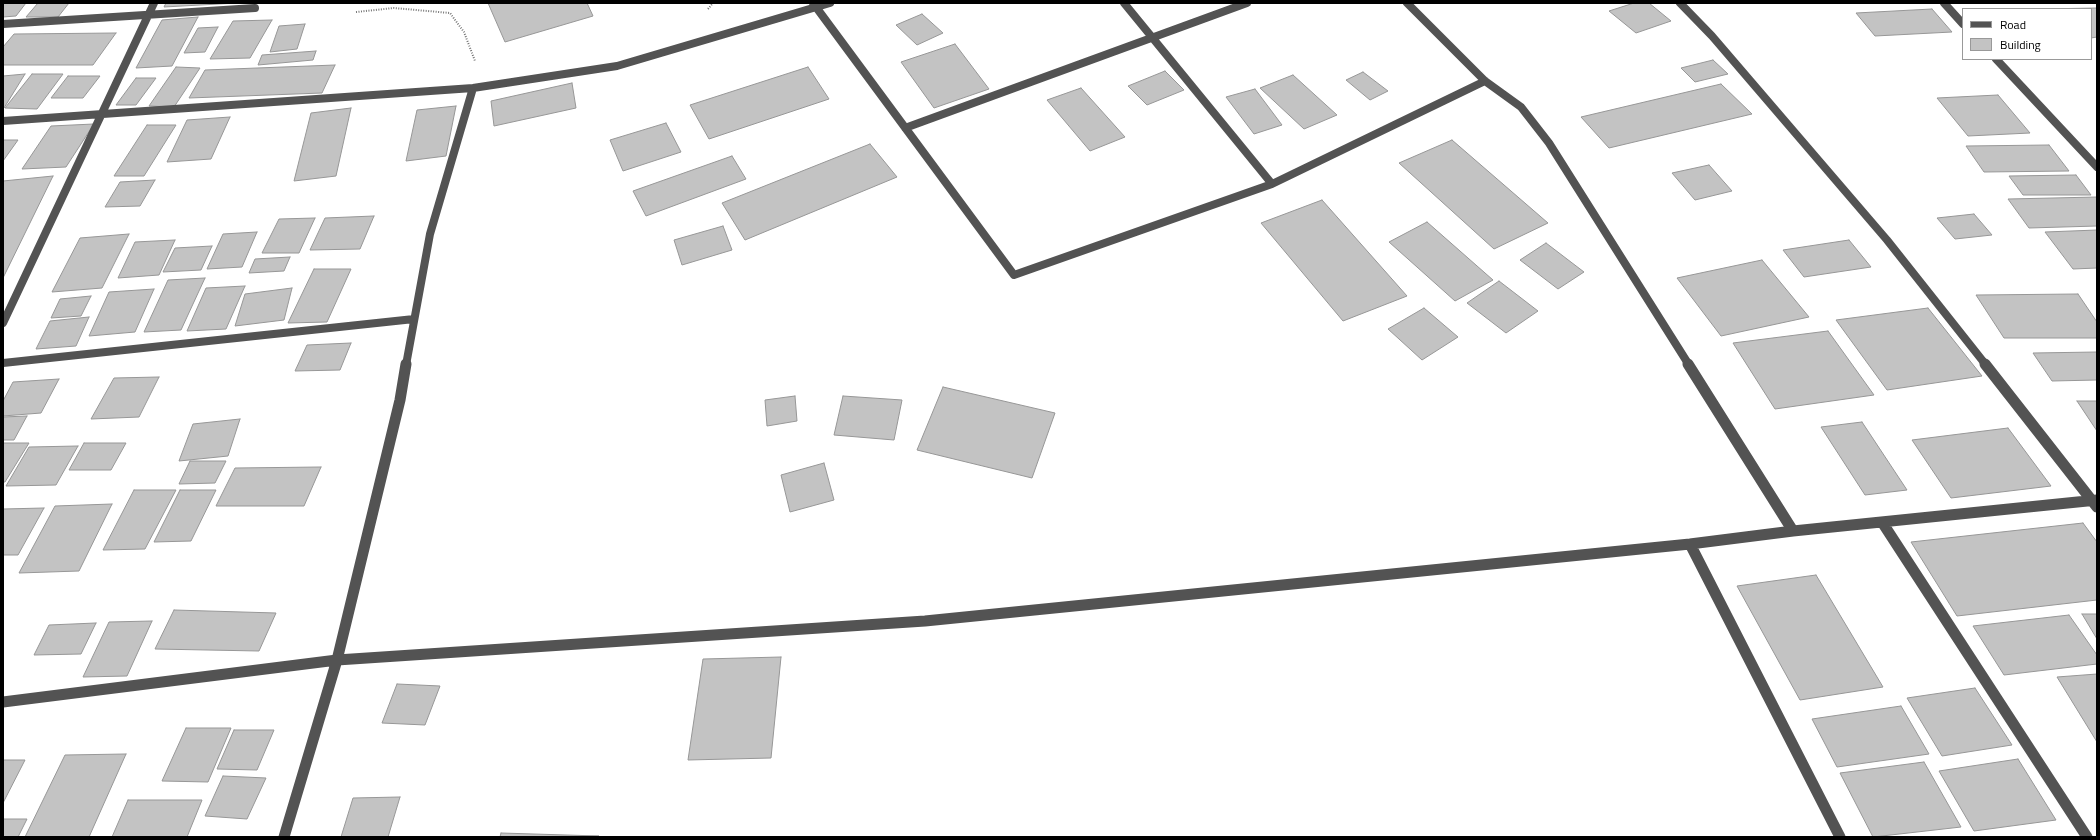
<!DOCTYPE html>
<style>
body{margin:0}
#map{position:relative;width:2100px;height:840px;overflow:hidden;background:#fff;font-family:"Titillium Web",sans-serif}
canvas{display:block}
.frame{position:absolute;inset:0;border:4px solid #000;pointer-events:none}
.legend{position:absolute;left:1962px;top:8px;width:130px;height:52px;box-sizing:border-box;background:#fff;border:1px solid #999;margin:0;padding:5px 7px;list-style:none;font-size:12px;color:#000}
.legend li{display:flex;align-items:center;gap:8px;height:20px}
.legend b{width:20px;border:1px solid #999}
</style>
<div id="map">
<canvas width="2100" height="840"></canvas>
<div class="frame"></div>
<ul class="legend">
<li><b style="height:5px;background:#535353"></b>Road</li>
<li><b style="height:11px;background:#c3c3c3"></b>Building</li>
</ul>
</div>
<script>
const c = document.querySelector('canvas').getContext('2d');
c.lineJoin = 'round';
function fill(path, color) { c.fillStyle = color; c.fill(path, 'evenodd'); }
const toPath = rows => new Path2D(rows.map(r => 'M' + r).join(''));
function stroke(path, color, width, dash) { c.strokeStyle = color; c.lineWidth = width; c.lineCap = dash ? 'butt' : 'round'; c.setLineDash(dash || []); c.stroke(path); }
const building = toPath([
 [3,3,26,3,16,16,3,17,3,3],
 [38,3,69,3,58,17,26,17,38,3],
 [166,3,237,3,164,7,166,3],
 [488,3,587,3,593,16,505,42,488,3],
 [1634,3,1649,3,1671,21,1636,33,1609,11,1634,3],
 [2097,8,2097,37,2091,38,2091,9,2040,9,2097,8],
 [1932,9,1952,32,1875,36,1856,13,1932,9],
 [922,14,943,33,917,45,896,25,922,14],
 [198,17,172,66,136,68,162,20,198,17],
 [272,20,250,58,210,59,233,21,272,20],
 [305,24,297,49,270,52,279,26,305,24],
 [218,27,205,52,184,53,198,28,218,27],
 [116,33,93,65,3,65,3,47,14,34,116,33],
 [955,44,989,89,934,108,901,62,955,44],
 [316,51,313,60,258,65,262,55,316,51],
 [1713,60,1728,74,1695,82,1681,68,1713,60],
 [335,65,322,93,189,98,205,70,335,65],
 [176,67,200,68,174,107,149,106,176,67],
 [808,67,829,99,709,139,690,105,808,67],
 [1165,71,1184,90,1147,105,1128,86,1165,71],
 [1363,72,1388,91,1370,100,1346,80,1363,72],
 [25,74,4,108,3,108,3,76,25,74],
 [32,74,63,74,37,109,5,108,32,74],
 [1293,75,1337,115,1304,129,1260,88,1293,75],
 [68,76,100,76,83,98,51,98,68,76],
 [136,78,156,78,136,105,116,105,136,78],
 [572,83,576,108,494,126,491,101,572,83],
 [1721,84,1752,114,1609,148,1581,117,1721,84],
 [1081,88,1125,137,1090,151,1047,100,1081,88],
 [1255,89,1282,125,1254,134,1226,97,1255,89],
 [1998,95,2030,133,1968,136,1937,98,1998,95],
 [456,106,446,156,406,161,417,110,456,106],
 [351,108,336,176,294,181,311,113,351,108],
 [230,117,211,159,167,162,187,120,230,117],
 [666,123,681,152,623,171,610,140,666,123],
 [94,124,66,167,22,169,51,126,94,124],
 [147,125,176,125,144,176,114,176,147,125],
 [3,140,18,140,3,161,3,140],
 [1452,140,1548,223,1494,249,1399,163,1452,140],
 [870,144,897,177,745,240,722,203,870,144],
 [2049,145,2069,171,1984,172,1966,146,2049,145],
 [732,156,746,179,646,216,633,191,732,156],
 [1709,165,1732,191,1695,200,1672,173,1709,165],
 [2076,175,2091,195,2023,195,2009,176,2076,175],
 [53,176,3,278,3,181,53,176],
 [155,180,140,206,105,207,120,182,155,180],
 [2097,197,2097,226,2029,228,2008,199,2097,197],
 [1322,200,1407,296,1343,321,1261,223,1322,200],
 [1974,214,1992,235,1955,239,1937,218,1974,214],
 [374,216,360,249,310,250,325,218,374,216],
 [315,218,299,253,262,253,279,219,315,218],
 [1427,222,1493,280,1455,301,1389,242,1427,222],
 [723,226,732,250,682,265,674,240,723,226],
 [2097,230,2097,268,2073,269,2045,232,2097,230],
 [257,232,242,267,207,269,223,234,257,232],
 [129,234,102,288,52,292,80,238,129,234],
 [175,240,159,275,118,278,135,242,175,240],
 [1849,240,1871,267,1804,277,1783,250,1849,240],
 [1546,243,1584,272,1558,289,1520,260,1546,243],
 [212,246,201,270,163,272,175,248,212,246],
 [290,257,284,271,249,273,255,259,290,257],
 [1762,260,1809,317,1721,336,1677,278,1762,260],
 [314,269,351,269,327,322,288,323,314,269],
 [205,278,181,330,144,332,168,280,205,278],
 [1499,281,1538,311,1506,333,1467,303,1499,281],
 [245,286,226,329,187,331,206,288,245,286],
 [292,288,284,320,235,326,245,294,292,288],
 [154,289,135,332,89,336,109,292,154,289],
 [2078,294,2097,322,2097,338,2004,338,1976,295,2078,294],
 [91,296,81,316,51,318,60,299,91,296],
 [1424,308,1458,337,1422,360,1388,329,1424,308],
 [1928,308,1982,376,1887,390,1836,320,1928,308],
 [89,317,76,346,36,349,50,321,89,317],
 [1828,331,1874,395,1775,409,1733,343,1828,331],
 [351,343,340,370,295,371,307,345,351,343],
 [2097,352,2097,380,2052,381,2033,353,2097,352],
 [159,377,139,417,91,419,114,378,159,377],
 [59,379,41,413,3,416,3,401,13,382,59,379],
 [943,387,1055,413,1032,478,917,450,943,387],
 [795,396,797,421,767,426,765,400,795,396],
 [843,396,902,400,894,440,834,435,843,396],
 [2077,401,2097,401,2097,431,2077,401],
 [27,416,14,440,3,440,3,417,27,416],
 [240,419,228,456,179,461,193,424,240,419],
 [1862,422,1907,490,1865,495,1821,427,1862,422],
 [2008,428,2051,486,1951,498,1912,440,2008,428],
 [3,443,29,443,5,482,3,482,3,443],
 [84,443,126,443,111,470,69,470,84,443],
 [78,446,56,485,6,486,29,447,78,446],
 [190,461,226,461,215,483,179,484,190,461],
 [824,463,834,500,790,512,781,475,824,463],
 [321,467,304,506,216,506,235,468,321,467],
 [134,490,176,490,145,549,103,550,134,490],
 [180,490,216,490,191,541,154,542,180,490],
 [112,504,79,571,19,573,55,506,112,504],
 [44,508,18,555,3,555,3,509,44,508],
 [2083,523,2097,542,2097,600,1957,616,1911,542,2083,523],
 [1816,575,1883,687,1800,700,1737,586,1816,575],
 [174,610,276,613,259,651,155,649,174,610],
 [2082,614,2097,614,2097,639,2082,614],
 [2069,615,2097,655,2097,664,2004,675,1973,626,2069,615],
 [152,621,127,676,83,677,109,622,152,621],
 [96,623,81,654,34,655,49,625,96,623],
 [781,657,771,758,688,760,703,659,781,657],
 [2097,674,2097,742,2057,677,2097,674],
 [397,684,440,686,425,725,382,723,397,684],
 [1975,688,2012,745,1942,756,1907,698,1975,688],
 [1901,706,1929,754,1837,767,1812,719,1901,706],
 [186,728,231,728,208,782,162,781,186,728],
 [234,730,274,730,257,770,217,769,234,730],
 [126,754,89,837,25,837,65,755,126,754],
 [2018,759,2056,820,1974,831,1939,771,2018,759],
 [3,760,25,760,3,803,3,760],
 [1924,762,1961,827,1873,837,1840,773,1924,762],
 [223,776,266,778,247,819,205,816,223,776],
 [400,797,388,837,341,837,353,798,400,797],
 [128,800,202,800,187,837,112,837,128,800],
 [3,819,27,819,18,837,3,837,3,819],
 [501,833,599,836,500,837,501,833]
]);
const path = toPath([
 [708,9,713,3],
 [356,12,394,8,450,13,464,32,475,61]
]);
const minorFar1 = toPath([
 [813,3,1014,275,1272,184,1485,81],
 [1124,3,1272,184],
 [1407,3,1485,81,1521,107,1549,143,1689,365],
 [1680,3,1712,36,1887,240,1986,365],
 [1944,3,1963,24],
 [3,24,255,8],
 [1996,59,2097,167],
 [3,121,473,88,617,66,830,3],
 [905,128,1247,3],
 [3,323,154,3],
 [3,363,414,319],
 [406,365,430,234,473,88]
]);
const minor = toPath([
 [1688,364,1793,531],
 [1985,364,2097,507],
 [1882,522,2087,837],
 [1690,544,1840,837],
 [3,702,337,660,925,621,1690,544,1793,531,2097,500],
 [284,837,337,660,400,400,406,364]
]);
fill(building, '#c3c3c3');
stroke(building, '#979797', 1);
stroke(path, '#757575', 2, [1, 1.5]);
stroke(minorFar1, '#535353', 8);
stroke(minor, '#535353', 11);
</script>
